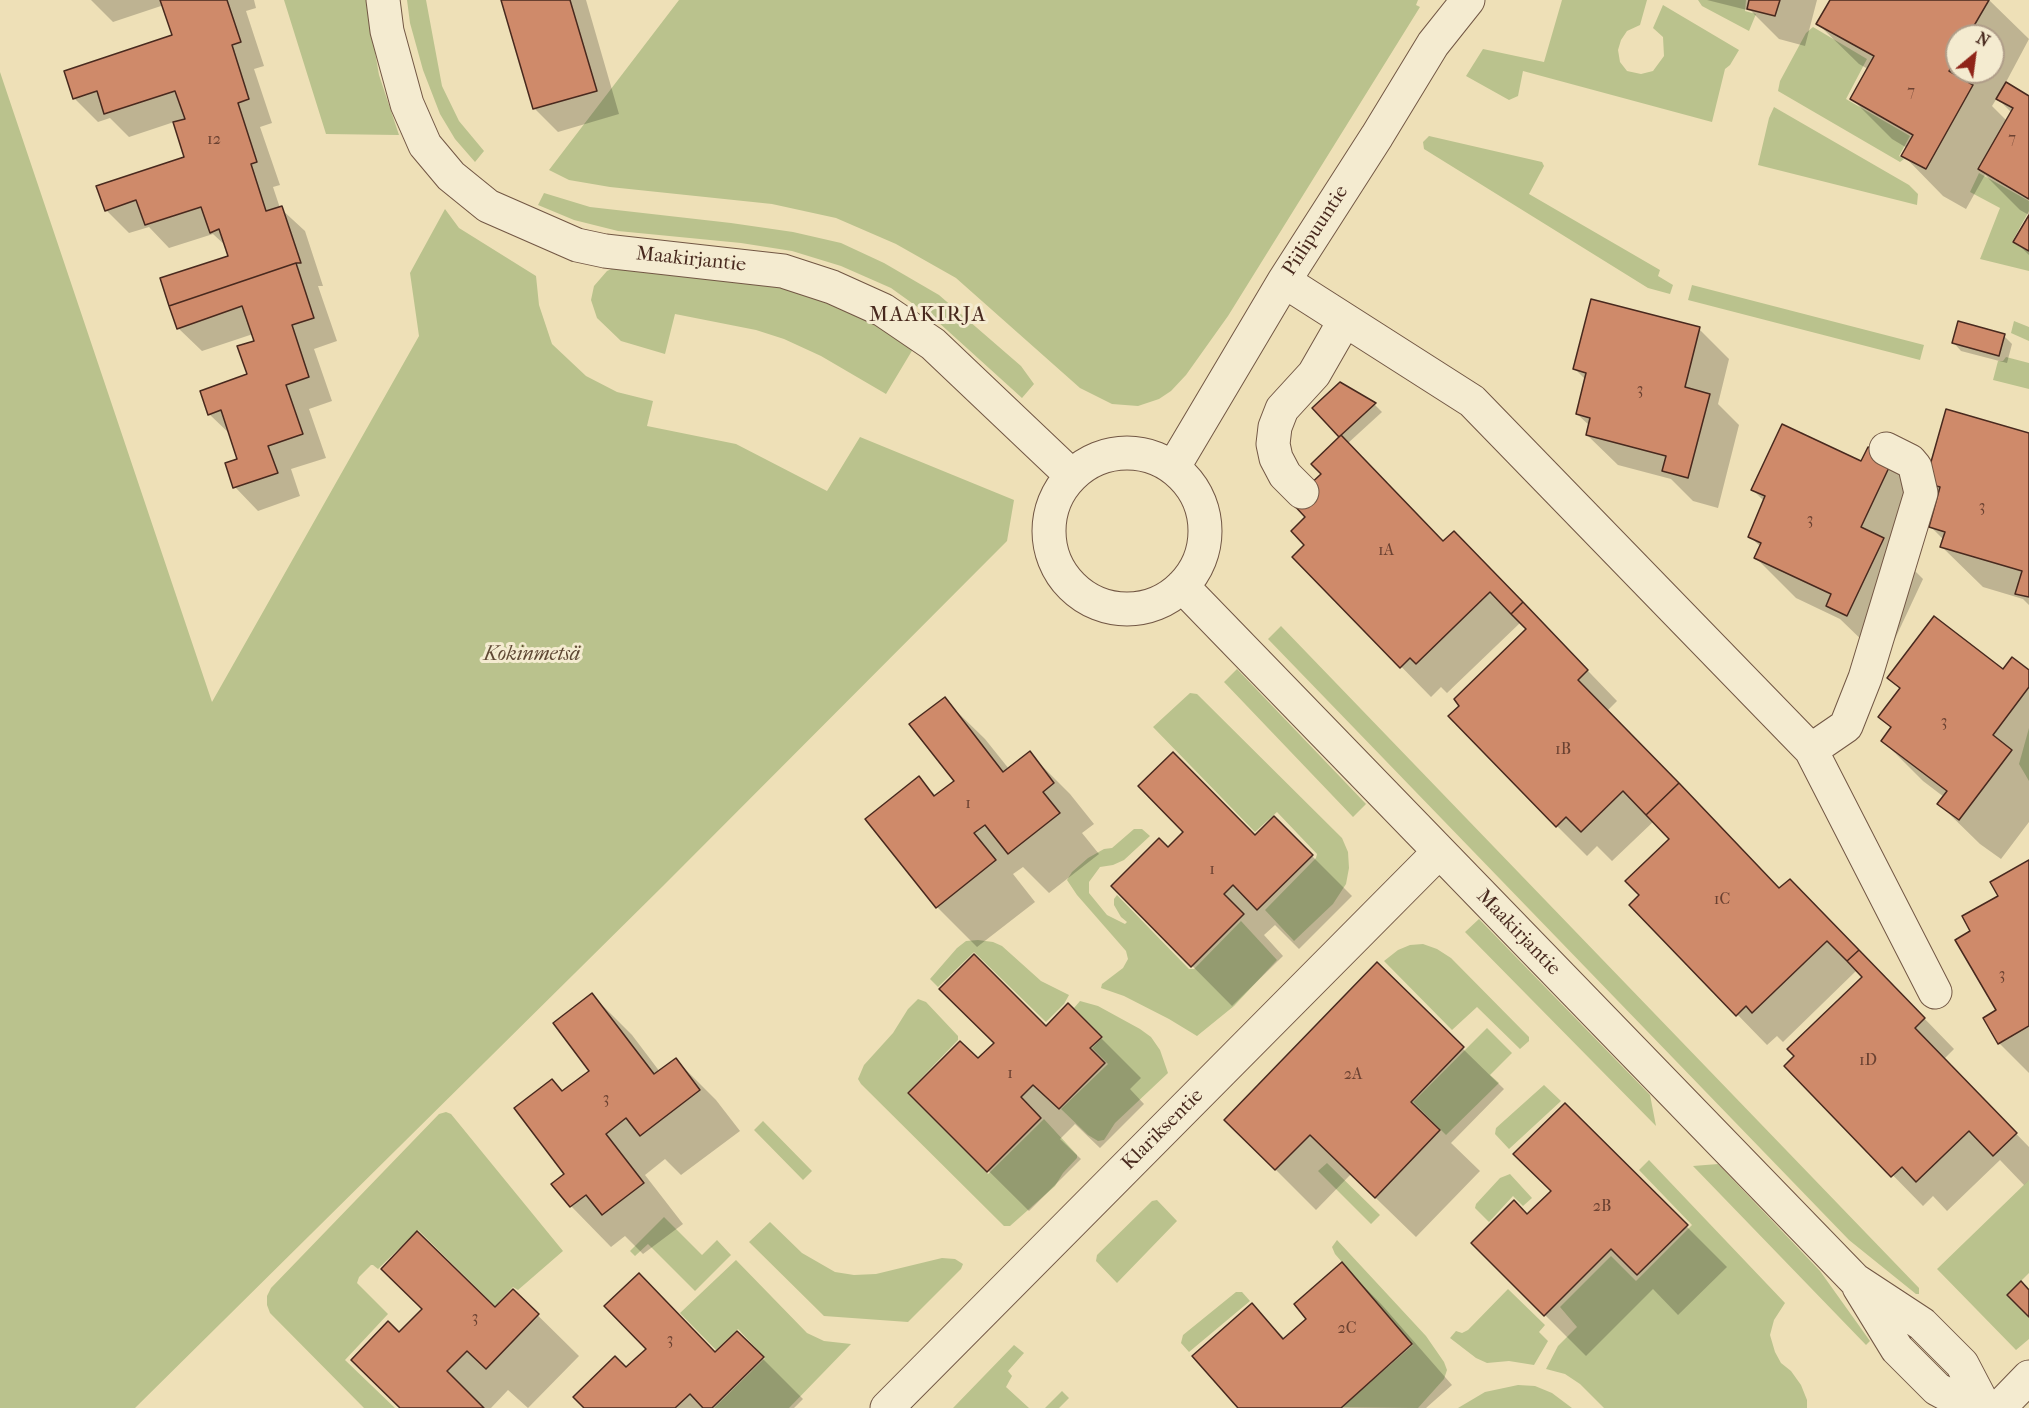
<!DOCTYPE html>
<meta charset="utf-8">
<style>
body{margin:0}
#map{position:relative;width:2029px;height:1408px;overflow:hidden;background:#eee0b7;font-family:"IM FELL French Canon",serif}
canvas{display:block}
.north{position:absolute;left:1945px;top:24px;width:60px;height:60px;box-sizing:border-box;background:#f4ebd0;border:2px solid #af9d89;border-radius:50%;rotate:29deg;font-size:16px;font-weight:700;line-height:24px;text-align:center;color:#48291e}
.north::after{content:'';display:block;margin:auto;width:21px;height:27px;background:#8f2418;clip-path:polygon(50% 0,100% 100%,50% 72%,0 100%)}
</style>
<div id="map">
<canvas width="2029" height="1408"></canvas>
<div class="north">N</div>
</div>
<script>
const c = document.querySelector('canvas').getContext('2d');
c.lineJoin = 'round';
function fill(path, color) { c.fillStyle = color; c.fill(path, 'evenodd'); }
const toPath = rows => new Path2D(rows.map(r => 'M' + r).join(''));
function stroke(path, color, width, dash) { c.strokeStyle = color; c.lineWidth = width; c.lineCap = dash ? 'butt' : 'round'; c.setLineDash(dash || []); c.stroke(path); }
function label(font, color, halo, rows, align = 'center') {
  c.font = font + ' "IM FELL French Canon",serif'; c.lineWidth = 6; c.setLineDash([]); c.textBaseline = 'middle'; c.strokeStyle = halo; c.fillStyle = color; for (const [text, x, y, turn = 0] of rows) {
    c.save(); c.translate(x, y); c.rotate((+turn || 0) * Math.PI / 180); c.textAlign = isNaN(turn) ? turn : align; if (halo) c.strokeText(text, 0, 0); c.fillText(text, 0, 0); c.restore();
  }
}
const green = toPath([
 [284,0,366,0,379,75,399,135,326,134],
 [407,0,426,0,442,86,459,121,484,151,475,162,455,139,440,114,423,70,410,23],
 [679,0,1418,0,1416,5,1420,7,1228,316,1186,375,1171,391,1159,399,1138,406,1112,404,1080,388,956,278,896,244,836,218,772,204,610,187,569,180,549,170],
 [1562,0,1647,0,1640,25,1627,31,1621,40,1618,50,1620,62,1627,71,1641,74,1653,71,1664,56,1663,37,1653,28,1663,5,1739,50,1730,65,1725,69,1712,122,1523,71,1518,96,1509,100,1466,76,1483,49,1544,62],
 [1698,0,1746,0,1745,11,1756,14,1749,31,1702,6],
 [1813,27,1867,59,1846,99,1910,136,1899,156,1904,159,1900,162,1778,91,1780,81,1806,33],
 [0,72,212,702,419,336,410,273,445,209,459,228,536,276,539,305,552,344,586,376,617,392,653,401,647,426,736,444,827,491,860,437,1014,500,1007,541,663,886,135,1408,0,1408],
 [1774,107,1909,185,1918,194,1917,205,1758,165,1769,118],
 [1429,136,1542,162,1544,166,1529,194,1660,270,1658,276,1673,285,1670,294,1648,288,1424,149,1423,142],
 [1979,173,2029,201,2029,211,2012,242,2029,252,2029,271,1980,259,2000,208,1970,192],
 [544,193,590,207,731,223,793,232,841,243,884,263,939,295,1021,366,1034,384,1022,398,937,321,891,288,841,266,792,251,741,243,618,231,574,220,538,205],
 [616,267,781,287,854,312,913,349,886,394,821,356,784,339,756,330,675,314,665,354,621,341,597,318,591,300,594,286,607,271],
 [1692,285,1924,345,1920,360,1688,300],
 [2014,321,2029,327,2029,341,2011,333],
 [2006,357,2029,363,2029,389,1993,380,1998,361,2003,361],
 [1281,626,1919,1288,1919,1294,1916,1294,1849,1240,1268,639],
 [1237,669,1366,804,1353,817,1224,682],
 [1190,693,1197,694,1342,838,1348,852,1349,868,1346,884,1333,904,1294,941,1265,910,1316,858,1317,854,1277,812,1255,832,1153,727],
 [2029,728,2029,781,2019,764],
 [1134,829,1142,829,1150,836,1124,860,1113,865,1100,867,1089,882,1089,893,1107,915,1125,924,1127,922,1121,917,1114,905,1114,899,1117,895,1189,969,1194,969,1241,921,1277,960,1234,1006,1197,1036,1169,1019,1124,996,1101,988,1102,984,1123,968,1128,959,1126,951,1077,895,1067,880,1072,872,1088,858,1104,849,1112,848],
 [1479,919,1650,1095,1656,1126,1465,932],
 [978,940,993,942,1002,946,1041,981,1069,995,1064,1004,1046,1022,974,952,938,987,930,979,957,948,966,941],
 [1423,944,1437,949,1451,958,1529,1037,1529,1041,1520,1049,1477,1007,1452,1030,1384,961,1398,950,1410,945],
 [918,999,926,1002,958,1036,958,1040,907,1093,988,1174,1044,1119,1077,1155,1077,1158,1063,1173,1055,1186,1010,1226,1004,1226,861,1084,858,1079,864,1065,893,1033,908,1009],
 [1080,1001,1098,1006,1140,1029,1151,1037,1160,1050,1168,1073,1115,1123,1104,1140,1098,1141,1088,1135,1061,1109,1108,1064,1092,1048,1103,1037,1074,1008],
 [1487,1028,1512,1053,1490,1075,1499,1083,1446,1135,1413,1102],
 [1544,1085,1561,1101,1509,1149,1495,1134,1496,1128],
 [446,1112,451,1114,563,1251,518,1290,513,1287,495,1306,418,1230,378,1269,373,1265,371,1265,359,1277,357,1283,388,1314,345,1360,395,1408,364,1408,270,1313,267,1305,267,1296,271,1288,439,1114],
 [763,1121,812,1171,803,1180,754,1130],
 [1649,1160,1785,1303,1774,1320,1770,1335,1775,1352,1781,1363,1791,1371,1801,1385,1807,1400,1807,1408,1604,1408,1580,1384,1565,1374,1546,1369,1558,1346,1577,1327,1560,1307,1611,1256,1636,1281,1692,1225,1639,1170],
 [1327,1163,1380,1215,1371,1224,1318,1171],
 [1718,1164,1820,1271,1870,1341,1866,1345,1693,1166],
 [1510,1174,1532,1198,1523,1206,1513,1196,1489,1222,1475,1208,1476,1204,1500,1178],
 [2029,1180,2029,1273,2007,1295,2029,1317,2029,1339,2016,1350,1937,1269],
 [1157,1200,1177,1221,1117,1283,1096,1261,1097,1255,1152,1201],
 [664,1217,702,1255,717,1240,731,1255,695,1291,648,1244,635,1256,630,1251],
 [770,1222,802,1253,835,1272,854,1275,876,1274,942,1258,955,1259,963,1264,961,1269,908,1322,824,1316,749,1242],
 [1337,1240,1426,1336,1444,1362,1447,1370,1444,1379,1418,1408,1342,1407,1413,1345,1335,1254,1332,1247],
 [736,1260,807,1333,824,1341,851,1344,789,1408,714,1408,765,1358,738,1329,716,1350,680,1313],
 [1508,1289,1545,1325,1539,1332,1548,1341,1534,1365,1509,1361,1487,1363,1476,1358,1450,1338,1456,1331,1462,1333,1468,1330],
 [1236,1292,1242,1292,1250,1301,1189,1352,1181,1343,1183,1335],
 [1014,1345,1024,1353,1008,1371,1012,1376,1006,1387,1029,1408,953,1408],
 [1518,1385,1535,1386,1552,1393,1572,1408,1458,1408,1485,1392],
 [1062,1391,1069,1398,1059,1408,1045,1408]
]);
const shadow = toPath([
 [91,0,254,0,256,8,246,11,264,66,254,69,272,123,260,127,280,185,273,187,280,208,305,231,323,286,318,286,337,341,314,349,332,401,309,409,326,458,291,469,300,496,258,511,235,487,239,460,231,435,209,414,249,375,255,342,253,334,202,351,178,328,230,257,227,247,213,234,169,248,149,227,129,233,106,210,186,158,174,122,129,137,110,118,98,122,74,98,174,36,164,5,113,22],
 [503,0,586,0,619,114,558,132,534,108],
 [1707,0,1817,0,1805,46,1779,39,1751,11],
 [1831,0,1989,0,2029,39,2005,84,2029,97,2029,215,2020,210,1985,175,1966,209,1943,196,1903,155,1907,148,1892,139,1852,99,1868,69,1859,64,1818,24],
 [1957,36,1993,36,1993,72,1957,72],
 [1997,98,2012,113,2007,121,1992,106],
 [2029,218,2029,255,2015,241],
 [1699,329,1729,359,1718,404,1739,425,1718,508,1693,501,1671,479,1618,465,1587,435,1590,426,1577,414,1586,380,1575,369],
 [2004,336,2012,344,2007,363,1961,351,1954,343],
 [1340,384,1375,405,1382,412,1347,444,1443,542,1484,563,1617,701,1607,711,1780,890,1820,911,1954,1049,1944,1059,2029,1147,2029,1180,2024,1185,2000,1160,1947,1211,1933,1196,1923,1206,1786,1066,1864,977,1857,970,1783,1042,1777,1036,1767,1045,1631,905,1641,895,1671,839,1654,821,1612,861,1597,846,1587,856,1557,826,1528,629,1521,622,1447,693,1441,687,1431,697,1294,557,1307,545,1323,474,1341,437],
 [2029,434,2029,605,2023,599,1983,587,1942,547,1944,540,1930,526,1939,495,1927,482],
 [1868,449,1932,500,1904,560,1923,579,1887,656,1868,646,1840,619,1796,598,1756,558,1761,547,1750,537,1764,501,1753,490,1862,463],
 [2029,672,2029,822,2001,859,1980,844,1939,804,1944,797,1923,781,1883,741,1892,728,1880,717,1901,690,1889,678],
 [944,699,985,739,1009,769,1029,753,1070,794,1094,824,1082,833,1099,854,1049,893,1023,867,1013,874,1035,902,977,947,937,907,919,778,936,796,956,781],
 [1274,818,1352,896,1299,949,1275,925,1264,935,1283,956,1232,1006,1113,886,1168,849,1255,837],
 [2029,862,2029,1073,1999,1043,1985,1018,1998,1010,1972,932],
 [1377,965,1504,1089,1451,1143,1480,1171,1416,1237,1351,1174,1316,1210,1226,1120],
 [592,995,632,1035,660,1072,676,1060,716,1100,740,1131,681,1175,665,1159,645,1175,683,1224,643,1254,625,1236,611,1247,571,1206,567,1174,563,1092,591,1071],
 [1068,1005,1141,1078,1130,1089,1144,1104,1100,1148,1075,1124,1060,1139,1081,1159,1029,1211,910,1093,1046,1028],
 [1565,1105,1727,1267,1678,1315,1653,1289,1586,1356,1473,1243,1528,1216,1552,1191],
 [1342,1264,1382,1305,1452,1385,1426,1408,1240,1408,1252,1306,1285,1339,1308,1319],
 [513,1291,579,1356,528,1408,508,1390,491,1408,401,1408,399,1334,495,1309],
 [737,1333,803,1399,794,1408,587,1408,626,1369,716,1353]
]);
const building = toPath([
 [160,0,227,0,241,42,232,45,249,99,238,103,257,162,251,164,266,211,282,206,301,263,296,263,169,306,160,278,228,256,219,229,210,233,201,207,145,225,136,200,105,211,96,186,184,157,173,122,185,119,175,91,104,114,97,91,73,99,64,71,172,35,160,0],
 [501,0,570,0,597,91,533,109,501,0],
 [1749,0,1780,0,1775,16,1747,9,1749,0],
 [1830,0,1989,0,1968,36,1957,36,1957,57,1949,71,1973,85,1926,169,1901,156,1913,135,1850,99,1874,56,1816,24,1830,0],
 [2006,82,2029,96,2029,199,1978,169,2013,108,1996,99,2006,82],
 [2029,215,2029,251,2013,242,2029,215],
 [296,263,314,318,292,325,309,377,286,385,303,434,268,446,278,473,233,488,225,463,237,459,221,410,208,415,200,391,247,374,237,346,254,341,242,306,177,329,169,306,296,263],
 [1591,299,1700,327,1685,387,1710,394,1688,478,1662,471,1666,456,1586,435,1590,418,1576,414,1586,373,1573,369,1591,299],
 [1958,321,2005,334,1999,356,1952,343,1958,321],
 [1340,382,1376,403,1339,437,1312,408,1340,382],
 [1946,409,2029,433,2029,597,2015,594,2022,571,1940,547,1945,532,1929,527,1940,487,1925,483,1946,409],
 [1782,424,1861,461,1868,447,1893,459,1861,527,1884,538,1847,616,1826,606,1831,594,1754,558,1761,543,1748,537,1765,496,1751,490,1782,424],
 [1341,435,1443,541,1454,531,1523,602,1511,614,1490,592,1416,664,1410,658,1400,668,1292,557,1304,545,1291,531,1305,517,1291,502,1321,474,1311,464,1341,435],
 [1523,602,1588,670,1578,680,1679,783,1646,815,1623,791,1581,832,1566,817,1556,827,1448,716,1459,706,1454,699,1526,629,1511,614,1523,602],
 [1934,616,2003,669,2012,657,2029,670,2029,687,1993,735,2012,750,1959,820,1937,804,1947,791,1881,741,1891,727,1878,717,1900,688,1887,678,1934,616],
 [945,697,1003,772,1030,751,1054,783,1043,792,1060,813,1008,854,985,825,974,833,996,860,936,908,865,819,919,776,934,796,954,781,909,724,945,697],
 [1173,752,1255,835,1274,816,1313,855,1257,910,1233,885,1224,894,1244,914,1191,967,1111,886,1159,838,1168,847,1183,832,1138,786,1173,752],
 [1679,783,1779,888,1790,879,1859,950,1847,961,1827,941,1752,1013,1746,1006,1736,1016,1629,905,1639,895,1625,881,1669,839,1646,815,1679,783],
 [2029,860,2029,1026,1998,1044,1983,1018,1996,1010,1955,940,1970,931,1962,916,1998,896,1990,882,2029,860],
 [1859,950,1925,1018,1915,1028,2017,1133,1993,1156,1969,1131,1916,1182,1902,1167,1891,1177,1784,1066,1794,1056,1787,1049,1862,977,1847,961,1859,950],
 [974,954,1046,1026,1068,1003,1102,1037,1090,1048,1105,1063,1059,1109,1033,1085,1021,1097,1041,1118,987,1172,908,1093,960,1041,978,1058,994,1043,939,989,974,954],
 [1377,962,1464,1047,1411,1102,1440,1130,1375,1198,1310,1135,1275,1170,1224,1120,1377,962],
 [592,993,654,1074,676,1058,700,1090,640,1136,626,1118,606,1134,644,1183,602,1215,586,1195,570,1207,551,1184,564,1174,514,1108,552,1079,562,1091,589,1071,553,1023,592,993],
 [1565,1103,1688,1225,1637,1275,1611,1249,1544,1316,1471,1243,1514,1200,1527,1214,1551,1191,1513,1154,1565,1103],
 [417,1231,495,1307,513,1289,539,1314,486,1369,467,1351,447,1371,484,1408,400,1408,351,1360,388,1321,399,1332,422,1309,381,1269,417,1231],
 [1342,1262,1412,1344,1341,1408,1238,1408,1192,1356,1252,1303,1283,1339,1306,1319,1294,1304,1342,1262],
 [639,1273,715,1352,737,1331,764,1357,712,1408,703,1408,690,1394,675,1408,584,1408,573,1397,615,1356,626,1367,646,1349,604,1306,639,1273],
 [2021,1281,2029,1290,2029,1317,2007,1295,2021,1281]
]);
const minor = toPath([
 [383,0,387,31,407,104,425,145,451,176,488,206,577,245,605,251,783,271,832,287,883,310,933,344,1071,475],
 [1284,281,1472,401,1811,750,1935,992],
 '1049 531a78 78 0 1 1 156 0a78 78 0 1 1-156 0Z',
 [1173,468,1284,281,1377,136,1433,44,1468,0],
 [1302,492,1285,475,1276,458,1273,444,1275,427,1282,409,1314,374,1345,320],
 [1182,586,1855,1280,1922,1324,1962,1364,1985,1408],
 [1811,750,1846,726,1865,678,1921,493,1915,467,1910,461,1886,449],
 [1859,1287,1897,1349,1937,1389,1973,1408],
 [887,1408,1439,852],
 [1999,1408,2029,1377]
]);
const numberNames = [
 ["7",1911,92],
 ["7",2012,139],
 ["12",214,140],
 ["3",1640,390],
 ["3",1982,507],
 ["3",1810,520],
 ["1A",1386,551],
 ["3",1944,722],
 ["1B",1563,750],
 ["1",968,804],
 ["1",1212,870],
 ["1C",1722,900],
 ["3",2002,975],
 ["1D",1868,1061],
 ["1",1010,1074],
 ["2A",1353,1075],
 ["3",606,1099],
 ["2B",1602,1207],
 ["3",475,1318],
 ["2C",1347,1329],
 ["3",670,1340]
];
const streetNames = [
 ["Piilipuuntie",1316,231,-57],
 ["Maakirjantie",691,260,6],
 ["Maakirjantie",1518,933,46],
 ["Klariksentie",1163,1130,-45]
];
const parkNames = [
 ["Kokinmetsä",532,655]
];
const neighbourhoodNames = [
 ["MAAKIRJA",928,316]
];
fill(green, '#bac28d');
fill(shadow, '#0003');
fill(building, '#cf8a6a');
stroke(building, '#48291e', 1.5);
stroke(minor, '#725744', 35);
stroke(minor, '#f4ebd0', 33);
label('16px', '#6a4131', null, numberNames);
label('20px', '#48291e', '#f4ebd0', streetNames);
label('italic 20px', '#5f4834', '#f4ebd0', parkNames);
c.letterSpacing = '1.5px';
label('21px', '#48291e', '#f4ebd0', neighbourhoodNames);
c.letterSpacing = '0px';
</script>
